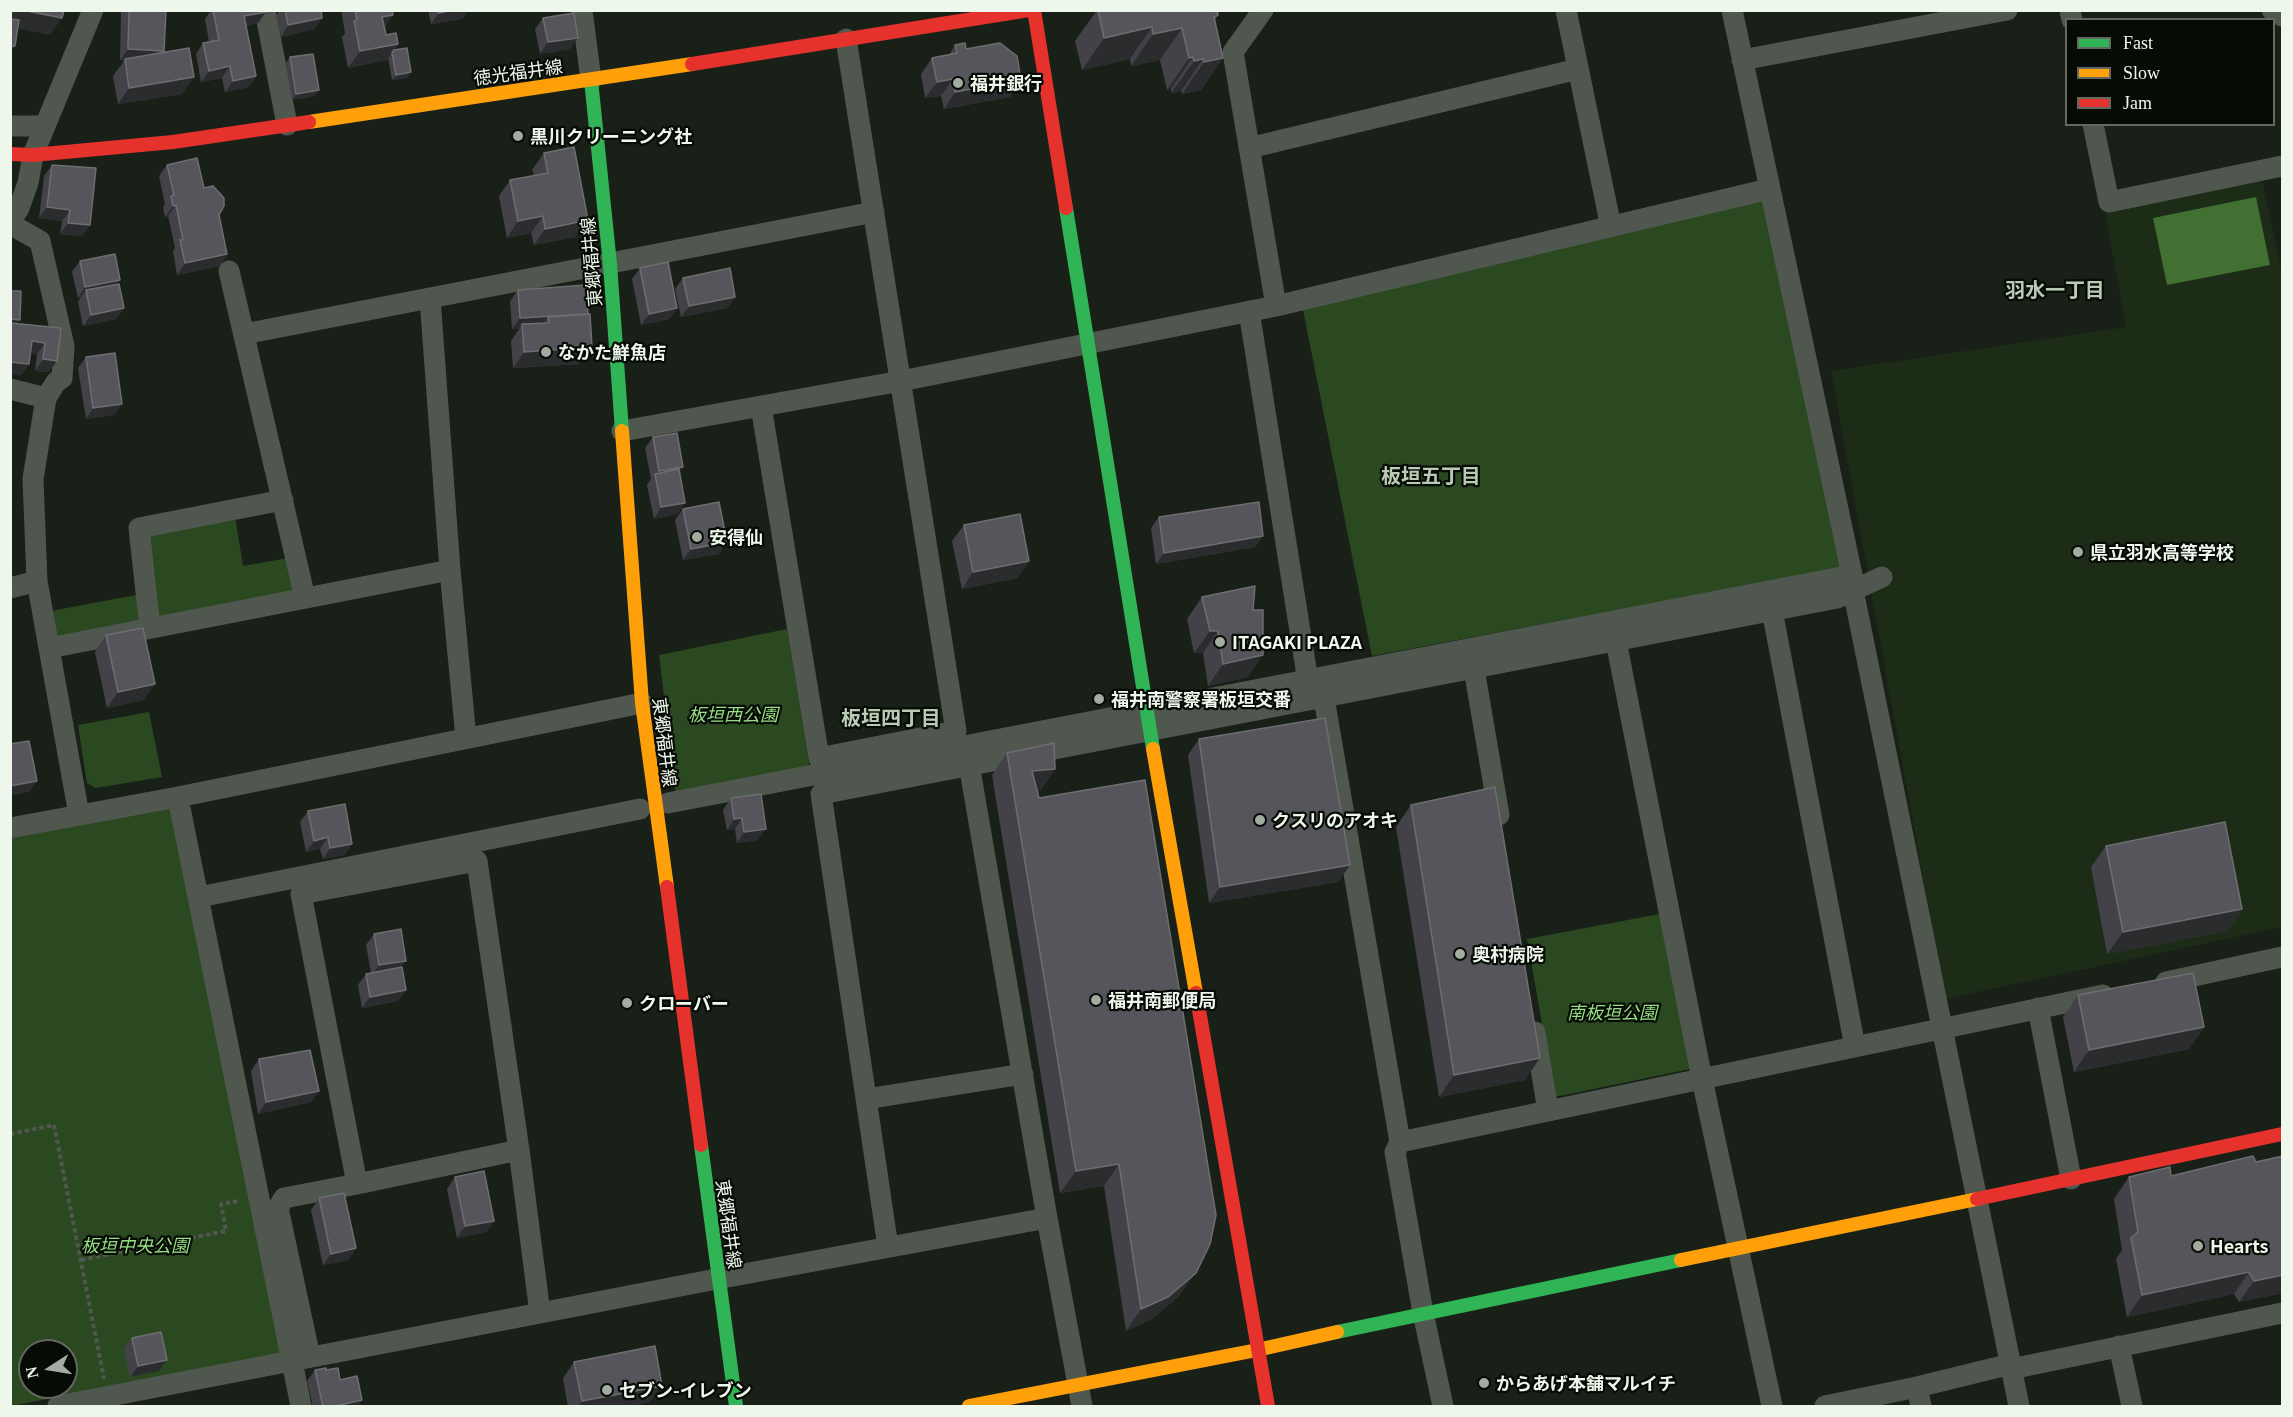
<!DOCTYPE html>
<meta charset="utf-8">
<style>
body{margin:0}
#map{position:relative;width:2293px;height:1417px;overflow:hidden;background:#192017;font-family:Georgia,serif}
canvas{display:block}
.frame{position:absolute;inset:0;border:12px solid #eef7eb;pointer-events:none}
.legend{position:absolute;left:2065px;top:18px;width:210px;height:108px;box-sizing:border-box;background:#060b05;border:2px solid #636961;margin:0;padding:8px 10px;list-style:none;font-size:18px;color:#eef7eb}
.legend li{display:flex;align-items:center;gap:12px;height:30px}
.legend b{width:30px;border:2px solid #636961}
.north{position:absolute;left:18px;top:1339px;width:60px;height:60px;box-sizing:border-box;background:#060b05;border:2px solid #636961;border-radius:50%;rotate:258deg;font-size:16px;font-weight:700;line-height:24px;text-align:center;color:#eef7eb}
.north::after{content:'';display:block;margin:auto;width:21px;height:27px;background:#a3aca1;clip-path:polygon(50% 0,100% 100%,50% 72%,0 100%)}
</style>
<div id="map">
<canvas width="2293" height="1417"></canvas>
<div class="frame"></div>
<ul class="legend">
<li><b style="height:8px;background:#30b455"></b>Fast</li>
<li><b style="height:8px;background:#ff9f0a"></b>Slow</li>
<li><b style="height:8px;background:#e5322d"></b>Jam</li>
</ul>
<div class="north">N</div>
</div>
<script>
const c = document.querySelector('canvas').getContext('2d');
c.lineJoin = 'round';
function fill(path, color) { c.fillStyle = color; c.fill(path, 'evenodd'); }
const toPath = rows => new Path2D(rows.map(r => 'M' + r).join(''));
function stroke(path, color, width, dash) { c.strokeStyle = color; c.lineWidth = width; c.lineCap = dash ? 'butt' : 'round'; c.setLineDash(dash || []); c.stroke(path); }
function label(font, color, halo, rows, align = 'center') {
  c.font = font + ' Georgia,"Noto Sans JP",serif'; c.lineWidth = 4.5; c.setLineDash([]); c.textBaseline = 'middle'; c.strokeStyle = halo; c.fillStyle = color; for (const [text, x, y, turn = 0] of rows) {
    c.save(); c.translate(x, y); c.rotate((+turn || 0) * Math.PI / 180); c.textAlign = isNaN(turn) ? turn : align; if (halo) c.strokeText(text, 0, 0); c.fillText(text, 0, 0); c.restore();
  }
}
const built = toPath([
 [2262,180,2282,274,2282,927,1945,999,1831,371,2126,327,2104,207]
]);
const green = toPath([
 [1769,189,1850,566,1372,656,1301,300],
 [235,516,243,566,288,558,295,592,157,618,147,531],
 [141,594,144,620,55,637,51,611],
 [787,629,810,769,676,796,659,655],
 [149,712,162,777,96,788,87,783,78,725],
 [174,808,282,1354,11,1406,11,838],
 [30,1351,66,1351,66,1387,30,1387],
 [1665,913,1695,1068,1555,1097,1527,939]
]);
const water = toPath([
 [2256,197,2270,265,2167,285,2153,218]
]);
const path = toPath([
 [10,1134,54,1125,104,1379],
 [81,1260,226,1231,221,1204,239,1201]
]);
const street = toPath([
 [265,10,287,125],
 [582,10,591,80],
 [1263,10,1233,52,1276,306],
 [1566,10,1611,227],
 [1732,10,1852,575,1853,590,2019,1406],
 [2070,10,2072,20],
 [2272,10,2282,16],
 [1742,60,2007,10],
 [2093,124,2109,202,2282,166],
 [10,126,45,126],
 [1249,148,1578,69],
 [10,222,19,208,28,183,33,155,93,10],
 [10,224,40,241,64,346,62,378,56,382,46,398],
 [229,271,305,598],
 [430,298,450,570,466,738],
 [1249,311,1308,681],
 [244,334,874,212],
 [10,389,46,398,33,479,37,581,79,815],
 [761,406,819,758,956,731,846,39],
 [622,431,901,381,1276,306,1769,189],
 [10,588,37,581],
 [1772,610,1855,1047],
 [150,628,139,528,283,500],
 [1616,641,1702,1079,1772,1406],
 [49,648,450,570],
 [1474,669,1499,815],
 [1324,698,1400,1142,2103,995],
 [969,764,1047,1218,1082,1406],
 [179,803,301,1406],
 [668,803,1852,575],
 [10,828,178,797,642,703],
 [199,897,640,809],
 [2166,982,2282,957],
 [2038,1008,2071,1179],
 [1535,1032,1548,1111],
 [866,1099,1023,1074],
 [1400,1142,1395,1152,1423,1313,1443,1406],
 [357,1184,301,894,477,861,519,1150,540,1313],
 [888,1247,821,794,1837,598,1882,577],
 [2119,1346,2132,1406],
 [310,1357,278,1208,284,1198,357,1184,519,1150],
 [2011,1369,2282,1313],
 [1917,1387,2011,1364],
 [58,1406,706,1281,1047,1218],
 [1825,1406,1917,1387,1921,1406]
]);
const fast = toPath([
 [591,80,610,264,622,431],
 [1066,208,1153,749],
 [701,1145,736,1406],
 [1337,1332,1681,1260]
]);
const slow = toPath([
 [309,122,692,64],
 [622,431,642,703,667,887],
 [1153,749,1196,993],
 [1681,1260,1977,1199],
 [969,1406,1257,1350,1337,1332]
]);
const jam = toPath([
 [1034,10,1066,208],
 [692,64,1029,10],
 [10,154,33,155,173,142,309,122],
 [667,887,701,1145],
 [1196,993,1268,1406],
 [1977,1199,2282,1134]
]);
const wall = toPath([
 [121,10,166,10,164,51,162,53,182,94,118,104,113,76,124,61,120,60],
 [211,10,265,10,266,12,258,23,246,26,256,76,249,87,225,92,222,78,201,82,196,54,203,43,209,42,205,19],
 [280,10,321,10,322,18,314,29,281,37,276,16],
 [341,10,392,10,385,27,386,35,398,44,394,50,411,72,407,78,392,80,388,58,387,60,348,68,342,37,345,33],
 [428,10,468,10,462,19,431,24],
 [1097,10,1217,10,1218,15,1215,20,1223,58,1201,90,1182,94,1181,91,1171,93,1171,89,1167,90,1160,60,1131,66,1130,59,1082,70,1075,41],
 [543,18,570,49,540,54,535,29],
 [955,45,966,49,1021,80,1010,97,944,109,941,96,925,98,921,74,932,58,949,55],
 [290,57,315,96,292,100,286,63],
 [544,153,576,237,534,245,531,233,507,238,499,196,510,180,534,175,532,170],
 [52,165,90,225,82,236,60,234,62,221,39,218,44,176],
 [167,165,204,188,219,215,227,254,220,266,177,275,173,251,175,248,168,216,165,217,163,207,165,204,159,176],
 [80,261,120,280,117,284,124,308,116,319,83,326,78,302,81,297,78,298,72,272],
 [640,268,677,308,669,319,641,325,632,279],
 [683,278,735,297,727,308,681,317,675,289],
 [586,285,580,364,513,368,511,341,519,329,512,329,510,301,518,290],
 [17,323,61,328,49,372,35,371,37,354,31,353,29,364,21,375],
 [86,357,122,404,114,415,86,419,78,368],
 [653,437,680,472,678,514,654,519,647,485,651,479,645,448],
 [683,509,719,554,683,560,675,520],
 [1159,517,1263,536,1255,547,1156,564,1151,528],
 [964,525,1018,578,962,589,952,541],
 [1202,597,1253,610,1248,677,1208,686,1203,653,1194,653,1187,619],
 [106,635,144,700,107,708,95,652],
 [1199,739,1350,865,1338,882,1209,903,1188,755],
 [1007,753,1055,769,1040,791,1037,791,1180,1295,1152,1319,1126,1331,1104,1186,1060,1193,992,775],
 [731,798,758,840,737,843,735,829,727,830,723,810],
 [1411,805,1525,1080,1439,1097,1396,827],
 [308,811,345,855,323,859,320,849,306,852,300,822],
 [2106,846,2242,909,2227,931,2107,954,2091,867],
 [374,934,402,967,406,990,398,1001,362,1008,358,985,366,974,371,973,366,945],
 [2078,995,2204,1027,2189,1049,2074,1072,2063,1017],
 [259,1059,319,1091,311,1102,258,1114,251,1071],
 [2171,1176,2283,1293,2239,1302,2234,1294,2127,1317,2116,1259,2122,1250,2114,1199,2129,1177],
 [455,1177,494,1221,486,1232,457,1238,447,1189],
 [319,1198,356,1248,348,1260,323,1265,311,1210],
 [132,1338,159,1371,130,1377,124,1349],
 [574,1362,650,1402,628,1407,568,1407,563,1378],
 [315,1370,340,1380,358,1407,313,1407,307,1381]
]);
const shadedWall = toPath([
 [10,10,22,10,62,18,50,35,10,27],
 [454,10,468,10,462,19,431,24,439,13],
 [266,12,258,23,237,28,244,16],
 [393,15,382,32,382,17],
 [322,18,314,29,281,37,288,25],
 [1152,27,1130,59,1082,70,1104,38],
 [1182,28,1160,60,1131,66,1153,34],
 [578,38,570,49,540,54,548,42],
 [398,44,387,60,348,68,360,51],
 [10,46,15,46,10,53],
 [128,49,164,51,156,62,125,59,124,61,120,60],
 [1193,57,1171,89,1167,90,1189,58],
 [1223,58,1201,90,1182,94,1204,62],
 [1203,59,1181,91,1171,93,1194,61],
 [230,66,222,78,201,82,209,71],
 [411,72,407,78,392,80,396,75],
 [256,76,249,87,225,92,233,81],
 [194,77,182,94,118,104,129,88],
 [953,79,941,96,925,98,937,82],
 [1021,80,1010,97,944,109,955,92],
 [319,90,315,96,292,100,296,94],
 [176,205,168,216,165,217,173,206],
 [47,207,70,210,62,221,39,218],
 [543,216,531,233,507,238,518,221],
 [588,220,576,237,534,245,545,229],
 [68,223,90,225,82,236,60,234],
 [227,254,220,266,177,275,185,263],
 [120,280,112,291,86,290,81,297,78,298,85,287],
 [735,297,727,308,681,317,689,306],
 [124,308,116,319,83,326,91,315],
 [677,308,669,319,641,325,649,314],
 [588,314,549,323,548,317,541,327,522,324,519,329,512,329,520,318],
 [10,319,20,320,12,331,10,331],
 [32,341,45,343,37,354,24,352],
 [592,347,580,364,513,368,524,352],
 [43,359,57,361,49,372,35,371],
 [10,362,29,364,21,375,10,374],
 [122,404,114,415,86,419,93,408],
 [683,467,675,478,655,477,659,471],
 [685,503,678,514,654,519,661,507],
 [1263,536,1255,547,1156,564,1164,553],
 [727,542,719,554,683,560,691,549],
 [1029,561,1018,578,962,589,973,572],
 [1210,631,1218,631,1203,653,1194,653],
 [1263,655,1248,677,1208,686,1223,664],
 [155,684,144,700,107,708,118,692],
 [1055,769,1040,791,1017,793,1032,771],
 [37,781,29,792,10,796,10,786],
 [742,818,735,829,727,830,734,819],
 [766,829,758,840,737,843,744,832],
 [328,837,320,849,306,852,314,841],
 [352,844,345,855,323,859,330,848],
 [1350,865,1338,882,1209,903,1220,887],
 [2242,909,2227,931,2107,954,2123,932],
 [406,961,398,972,371,977,379,965],
 [406,990,398,1001,362,1008,370,997],
 [2204,1027,2189,1049,2074,1072,2089,1050],
 [1540,1058,1525,1080,1439,1097,1454,1075],
 [319,1091,311,1102,258,1114,266,1102],
 [1119,1164,1104,1186,1060,1193,1076,1171],
 [494,1221,486,1232,457,1238,465,1226],
 [356,1248,348,1260,323,1265,331,1254],
 [2249,1272,2234,1294,2127,1317,2142,1295],
 [1196,1273,1180,1295,1152,1319,1126,1331,1141,1309],
 [2283,1275,2283,1293,2239,1302,2254,1281],
 [167,1360,159,1371,130,1377,138,1366],
 [662,1386,650,1402,628,1407,578,1407,582,1401],
 [362,1400,358,1407,331,1407]
]);
const building = toPath([
 [22,10,64,10,62,18,22,10],
 [129,10,166,10,164,51,128,49,129,10],
 [213,10,265,10,266,12,244,16,256,76,233,81,230,66,209,71,203,43,219,40,213,10],
 [285,10,321,10,322,18,288,25,285,10],
 [355,10,392,10,393,15,382,17,386,35,396,33,398,44,360,51,354,21,357,19,355,10],
 [438,10,454,10,439,13,438,10],
 [1098,10,1217,10,1218,15,1214,17,1223,58,1204,62,1203,59,1194,61,1193,57,1189,58,1182,28,1153,34,1152,27,1104,38,1098,10],
 [574,13,578,38,548,42,543,18,574,13],
 [10,19,19,20,15,46,10,46,10,19],
 [965,43,966,49,1000,43,1017,56,1021,80,955,92,953,79,937,82,932,58,957,53,955,45,965,43],
 [189,48,194,77,129,88,125,59,189,48],
 [407,48,411,72,396,75,392,53,394,50,407,48],
 [313,54,319,90,296,94,290,57,313,54],
 [574,147,588,220,545,229,543,216,518,221,510,180,548,173,544,153,574,147],
 [197,158,204,188,213,186,224,198,224,206,219,215,227,254,185,263,180,240,183,240,176,205,173,206,171,196,174,195,167,165,197,158],
 [52,165,96,168,90,225,68,223,70,210,47,207,52,165],
 [115,254,120,280,85,287,80,261,115,254],
 [668,262,677,308,649,314,640,268,668,262],
 [730,268,735,297,689,306,683,278,730,268],
 [119,284,124,308,91,315,86,290,119,284],
 [586,285,588,314,520,318,518,290,586,285],
 [10,291,21,291,20,320,10,319,10,291],
 [590,314,592,347,524,352,522,324,549,323,548,317,590,314],
 [10,323,61,328,57,361,43,359,45,343,32,341,29,364,10,362,10,323],
 [115,353,122,404,93,408,86,357,115,353],
 [677,433,683,467,659,471,653,437,677,433],
 [679,469,685,503,661,507,655,474,679,469],
 [719,502,727,542,691,549,683,509,719,502],
 [1259,502,1263,536,1164,553,1159,517,1259,502],
 [1020,514,1029,561,973,572,964,525,1020,514],
 [1255,586,1253,610,1263,610,1263,655,1223,664,1218,631,1210,631,1202,597,1255,586],
 [143,628,155,684,118,692,106,635,143,628],
 [1325,718,1350,865,1220,887,1199,739,1325,718],
 [29,741,37,781,10,786,10,744,29,741],
 [1054,743,1055,769,1032,771,1039,798,1145,780,1216,1215,1210,1244,1196,1273,1168,1297,1141,1309,1119,1164,1076,1171,1007,753,1054,743],
 [1495,787,1540,1058,1454,1075,1411,805,1495,787],
 [761,794,766,829,744,832,742,818,734,819,731,798,761,794],
 [345,804,352,844,330,848,328,837,314,841,308,811,345,804],
 [2225,822,2242,909,2123,932,2106,846,2225,822],
 [401,929,406,961,379,965,374,934,401,929],
 [402,967,406,990,370,997,366,974,402,967],
 [2193,973,2204,1027,2089,1050,2078,995,2193,973],
 [310,1050,319,1091,266,1102,259,1059,310,1050],
 [2253,1156,2256,1162,2283,1156,2283,1275,2254,1281,2249,1272,2142,1295,2131,1238,2138,1232,2129,1177,2170,1167,2171,1176,2253,1156],
 [484,1171,494,1221,465,1226,455,1177,484,1171],
 [344,1193,356,1248,331,1254,319,1198,344,1193],
 [161,1332,167,1360,138,1366,132,1338,161,1332],
 [655,1346,662,1386,582,1401,574,1362,655,1346],
 [326,1368,326,1370,338,1368,340,1380,357,1376,362,1400,331,1407,323,1407,315,1370,326,1368]
]);
const markers = [
 [958,83,6,"#a3aca1"],
 [518,136,6,"#a3aca1"],
 [546,352,6,"#a3aca1"],
 [697,537,6,"#a3aca1"],
 [2078,552,6,"#a3aca1"],
 [1220,642,6,"#a3aca1"],
 [1099,699,6,"#a3aca1"],
 [1260,820,6,"#a3aca1"],
 [1460,954,6,"#a3aca1"],
 [1096,1000,6,"#a3aca1"],
 [627,1003,6,"#a3aca1"],
 [2198,1246,6,"#a3aca1"],
 [1484,1383,6,"#a3aca1"],
 [607,1390,6,"#a3aca1"]
];
const streetNames = [
 ["徳光福井線",518,72,-8],
 ["東郷福井線",591,262,-95],
 ["東郷福井線",665,742,83],
 ["東郷福井線",729,1224,82]
];
const poiNames = [
 ["福井銀行",970,83],
 ["黒川クリーニング社",530,136],
 ["なかた鮮魚店",558,352],
 ["安得仙",709,537],
 ["県立羽水高等学校",2090,552],
 ["ITAGAKI PLAZA",1232,642],
 ["福井南警察署板垣交番",1111,699],
 ["クスリのアオキ",1272,820],
 ["奥村病院",1472,954],
 ["福井南郵便局",1108,1000],
 ["クローバー",639,1003],
 ["Hearts",2210,1246],
 ["からあげ本舗マルイチ",1496,1383],
 ["セブン-イレブン",619,1390]
];
const parkNames = [
 ["板垣西公園",733,714],
 ["南板垣公園",1612,1012],
 ["板垣中央公園",135,1245]
];
const neighbourhoodNames = [
 ["羽水一丁目",2055,289],
 ["板垣五丁目",1431,475],
 ["板垣四丁目",891,717]
];
fill(built, '#1c2c17');
fill(green, '#2a4921');
fill(water, '#427033');
stroke(path, '#51574e', 4, [4.5, 3]);
stroke(street, '#50574e', 21);
stroke(fast, '#30b455', 14);
stroke(slow, '#ff9f0a', 14);
stroke(jam, '#e5322d', 14);
fill(wall, '#444249');
fill(shadedWall, '#2b2c2e');
fill(building, '#56555b');
stroke(building, '#6e6e71', 1.5);
for (const [x, y, r, color] of markers) { const dot = new Path2D(); dot.arc(x, y, r, 0, 2 * Math.PI); c.fillStyle = color; c.fill(dot); stroke(dot, '#060b05', 2); }
label('18px', '#eef7eb', '#060b05', streetNames);
label('bold 18px', '#eef7eb', '#060b05', poiNames, 'left');
label('italic 18px', '#97dd82', '#060b05', parkNames);
label('bold 20px', '#b9cbb4', '#060b05', neighbourhoodNames);
</script>
